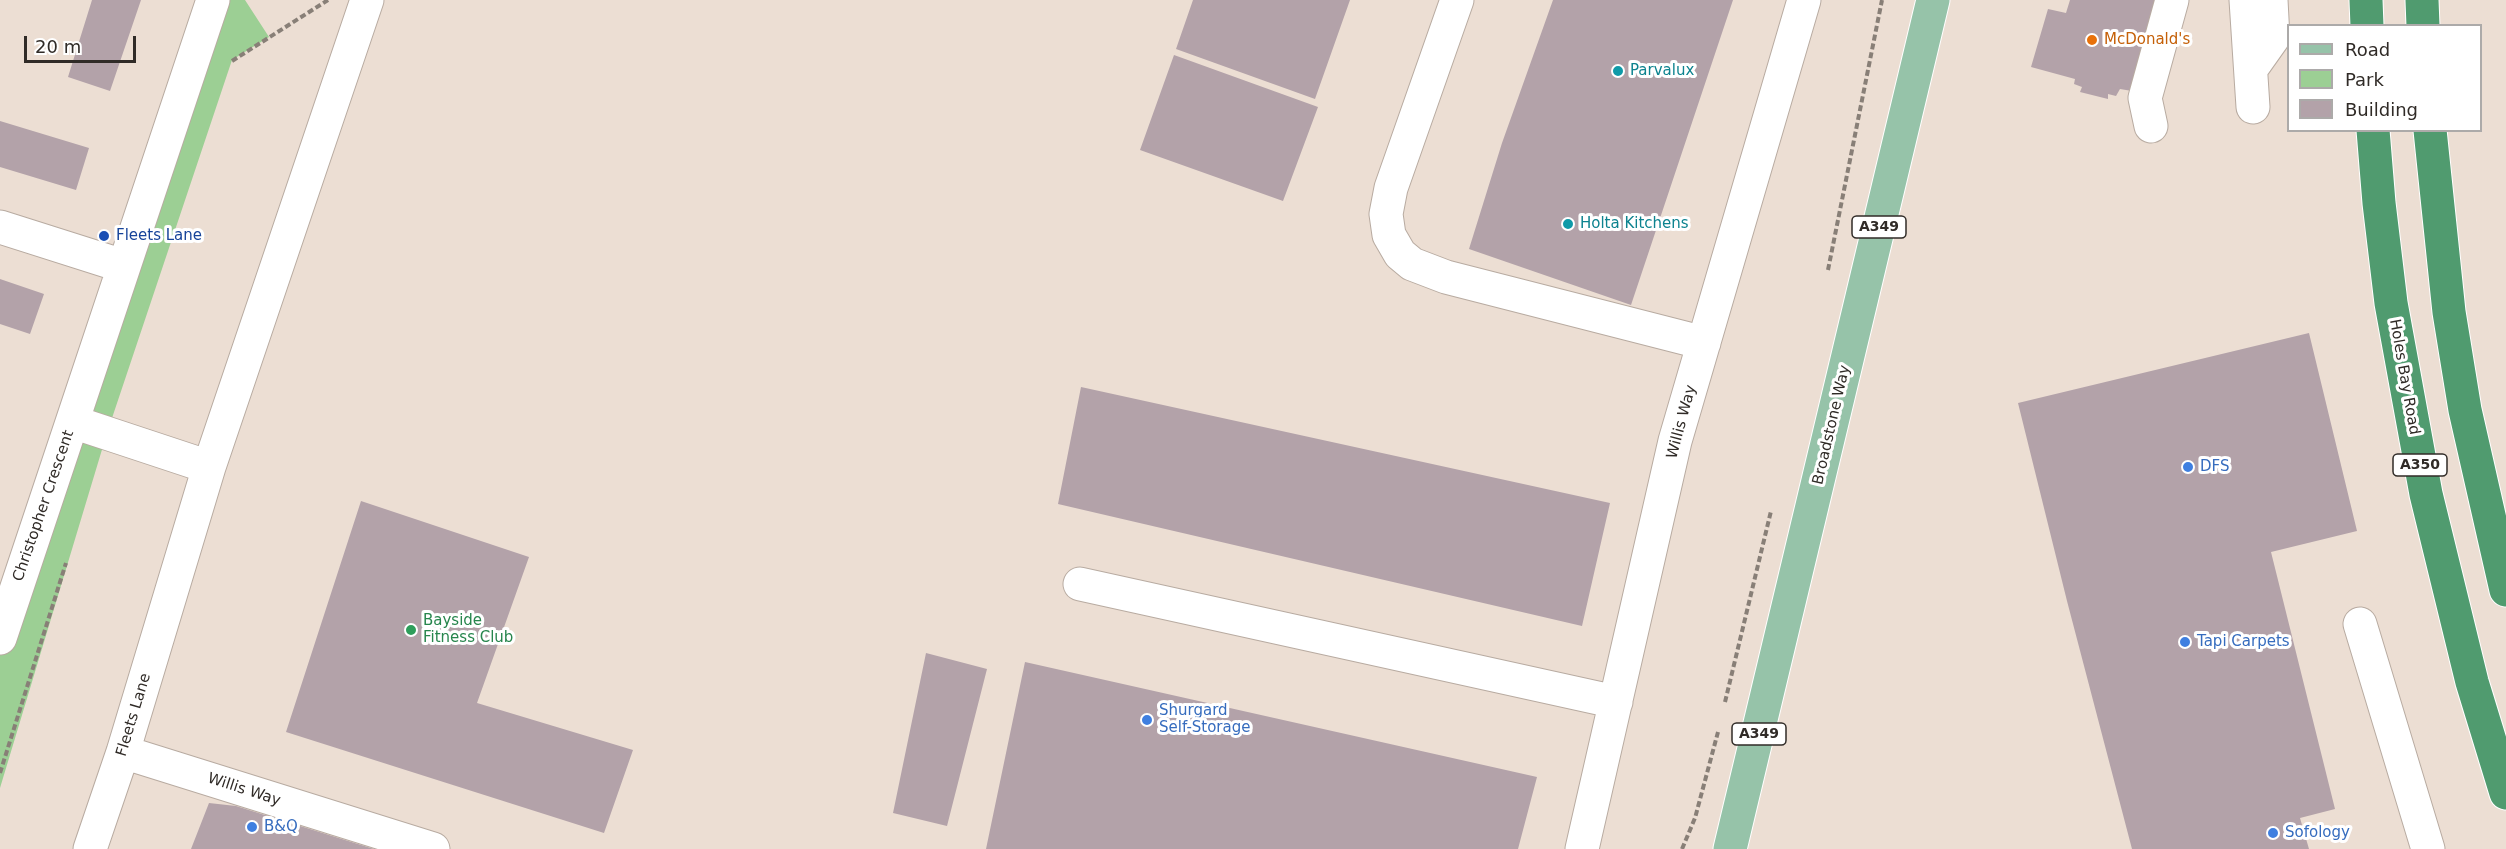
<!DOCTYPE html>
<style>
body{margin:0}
#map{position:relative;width:2506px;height:849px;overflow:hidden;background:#ecded3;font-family:"DejaVu Sans",sans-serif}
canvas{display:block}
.legend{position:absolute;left:2287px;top:24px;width:195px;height:108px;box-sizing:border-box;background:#fff;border:2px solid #acaaa9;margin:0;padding:8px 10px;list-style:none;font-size:18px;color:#302b27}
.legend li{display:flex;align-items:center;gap:12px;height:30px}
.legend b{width:30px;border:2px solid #acaaa9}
.scale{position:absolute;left:24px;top:36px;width:112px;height:27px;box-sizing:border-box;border:3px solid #302b27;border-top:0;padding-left:8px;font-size:18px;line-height:21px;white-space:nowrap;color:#302b27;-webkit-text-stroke:4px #fff;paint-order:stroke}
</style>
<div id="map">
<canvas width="2506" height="849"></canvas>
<ul class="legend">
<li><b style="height:8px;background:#96c3a9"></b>Road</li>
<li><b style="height:16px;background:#9ccf94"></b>Park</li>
<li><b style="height:16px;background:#b3a2a9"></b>Building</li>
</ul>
<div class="scale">20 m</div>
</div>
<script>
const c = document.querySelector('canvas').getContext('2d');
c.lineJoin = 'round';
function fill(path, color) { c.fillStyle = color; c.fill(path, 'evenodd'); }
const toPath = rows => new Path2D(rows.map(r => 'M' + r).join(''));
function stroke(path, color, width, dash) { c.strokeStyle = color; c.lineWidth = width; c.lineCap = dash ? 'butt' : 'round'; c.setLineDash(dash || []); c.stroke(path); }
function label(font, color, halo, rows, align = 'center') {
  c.font = font + ' "DejaVu Sans",sans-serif'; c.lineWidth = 6; c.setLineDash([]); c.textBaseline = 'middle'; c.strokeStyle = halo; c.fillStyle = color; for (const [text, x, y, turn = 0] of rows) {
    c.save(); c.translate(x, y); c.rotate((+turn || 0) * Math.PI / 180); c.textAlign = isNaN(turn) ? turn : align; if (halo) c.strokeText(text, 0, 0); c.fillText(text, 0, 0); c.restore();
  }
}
const green = toPath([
 [213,0,245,0,269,37,232,60,107,433,0,788,0,638]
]);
const building = toPath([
 [92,0,141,0,110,91,68,77],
 [1193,0,1350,0,1315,99,1176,49],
 [1553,0,1733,0,1631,305,1469,249,1502,143],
 [2070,0,2156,0,2132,91,2120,89,2116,96,2108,94,2108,99,2080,92,2082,87,2074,84,2075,79,2031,67,2048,9,2066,13],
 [1174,55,1318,107,1283,201,1140,150],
 [0,121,89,148,76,190,0,167],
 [0,279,44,294,30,334,0,324],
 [2309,333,2357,531,2271,552,2335,809,2300,818,2309,849,2132,849,2067,601,2018,403],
 [1081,387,1610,503,1582,626,1058,504],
 [361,501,529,557,477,703,633,750,604,833,286,732],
 [926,653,987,669,947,826,893,813],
 [1025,662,1537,777,1518,849,986,849],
 [209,803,236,806,374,849,191,849]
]);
const path = toPath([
 [232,61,328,0],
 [1828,270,1882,0],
 [1725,702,1771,511],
 [0,773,66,563],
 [1682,849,1695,818,1718,732]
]);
const minor = toPath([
 [1457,0,1391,188,1386,214,1389,235,1400,254,1412,264,1446,277,1704,343],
 [2246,0,2253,107],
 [2251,69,2273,38,2271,0],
 [2151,126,2145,98,2172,0],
 [0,227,123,266],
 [73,422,209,467],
 [1080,584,1616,702],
 [2360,624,2428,849],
 [0,638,213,0],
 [123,752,433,849],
 [90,849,123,752,209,467,367,0],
 [1582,849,1675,441,1804,0]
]);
const major = toPath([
 [1730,849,1933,0]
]);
const highway = toPath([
 [2366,0,2367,26],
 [2422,0,2423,26],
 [2373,130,2379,203,2391,303,2426,494,2472,682,2506,793],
 [2430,130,2449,312,2465,410,2506,590]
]);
const markers = [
 [2092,40,6,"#e8710a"],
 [1618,71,6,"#0f9aa8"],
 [1568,224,6,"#0f9aa8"],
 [104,236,6,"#1a4fb4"],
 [2188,467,6,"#3f7fe0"],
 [411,630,6,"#2e9e5b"],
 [2185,642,6,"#3f7fe0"],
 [1147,720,6,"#3f7fe0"],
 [252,827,6,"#3f7fe0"],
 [2273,833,6,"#3f7fe0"]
];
const shields = [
 [1879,227,54],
 [2420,465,54],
 [1759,734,54]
];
const shieldNames = [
 ["A349",1879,227],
 ["A350",2420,465],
 ["A349",1759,734]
];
const foodNames = [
 ["McDonald's",2104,40]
];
const cultureNames = [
 ["Parvalux",1630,71],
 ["Holta Kitchens",1580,224]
];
const transitNames = [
 ["Fleets Lane",116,236]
];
const streetNames = [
 ["Holes Bay Road",2404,377,80],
 ["Willis Way",1682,422,-75],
 ["Broadstone Way",1832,425,-77],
 ["Christopher Crescent",44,506,-71],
 ["Fleets Lane",134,715,-73],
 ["Willis Way",244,790,18]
];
const shopNames = [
 ["DFS",2200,467],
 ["Tapi Carpets",2197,642],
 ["Shurgard",1159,711],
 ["Self-Storage",1159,728],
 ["B&Q",264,827],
 ["Sofology",2285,833]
];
const leisureNames = [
 ["Bayside",423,621],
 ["Fitness Club",423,638]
];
fill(green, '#9ccf94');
fill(building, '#b3a2a9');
stroke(minor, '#b8aba1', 35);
stroke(major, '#fff', 35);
stroke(highway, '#fff', 35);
stroke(path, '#887f77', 4, [6, 3]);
stroke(minor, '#fff', 33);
stroke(major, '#96c3a9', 33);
stroke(highway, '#509b6f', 33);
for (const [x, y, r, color] of markers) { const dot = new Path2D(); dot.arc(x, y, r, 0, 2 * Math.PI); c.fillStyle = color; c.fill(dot); stroke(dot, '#fff', 2); }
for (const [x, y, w] of shields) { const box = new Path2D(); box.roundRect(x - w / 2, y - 11, w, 22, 4.5); c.fillStyle = '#fff'; c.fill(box); stroke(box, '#302b27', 1.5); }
label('bold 14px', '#302b27', null, shieldNames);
label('15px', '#c56008', '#fff', foodNames, 'left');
label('15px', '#0d838f', '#fff', cultureNames, 'left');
label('15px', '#164399', '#fff', transitNames, 'left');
label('15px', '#302b27', '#fff', streetNames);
label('15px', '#366cbe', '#fff', shopNames, 'left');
label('15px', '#27864d', '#fff', leisureNames, 'left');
</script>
